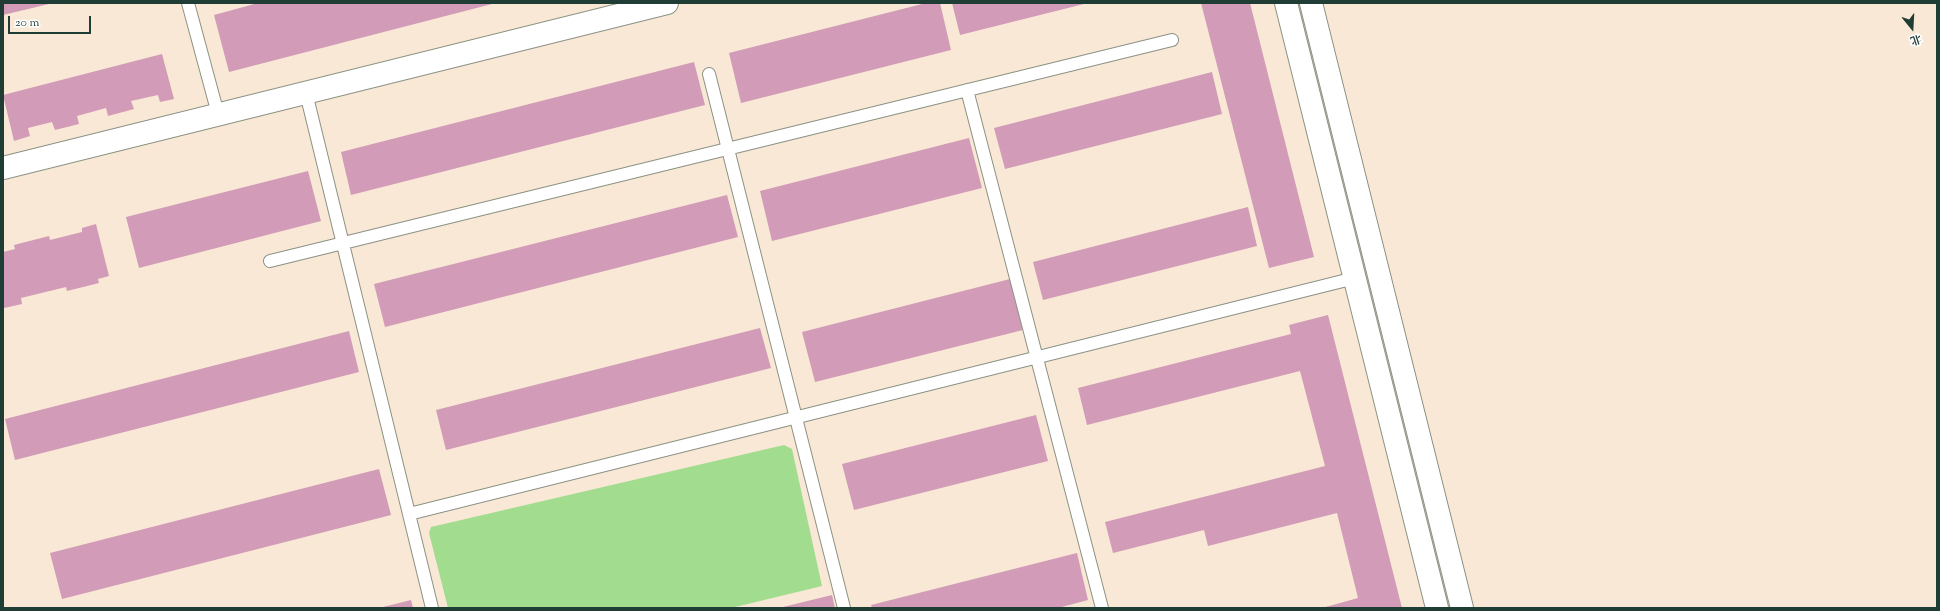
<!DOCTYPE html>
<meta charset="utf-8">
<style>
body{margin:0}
#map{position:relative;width:1940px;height:611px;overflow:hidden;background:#f8e8d5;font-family:"Sorts Mill Goudy","Noto Serif SC",serif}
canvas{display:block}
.frame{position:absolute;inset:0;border:4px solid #1f3d34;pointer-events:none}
.north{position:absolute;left:1892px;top:8px;width:40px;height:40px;-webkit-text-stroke:3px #fff;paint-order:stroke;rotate:162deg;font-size:11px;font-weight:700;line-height:16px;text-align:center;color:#1f3d34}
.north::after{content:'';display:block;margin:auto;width:14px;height:18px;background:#1f3d34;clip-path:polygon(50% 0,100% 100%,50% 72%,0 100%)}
.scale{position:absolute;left:8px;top:16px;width:83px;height:18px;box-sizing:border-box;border:2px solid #1f3d34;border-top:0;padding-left:5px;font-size:12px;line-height:14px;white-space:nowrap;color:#1f3d34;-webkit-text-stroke:3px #fff;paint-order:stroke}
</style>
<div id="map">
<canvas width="1940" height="611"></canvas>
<div class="frame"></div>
<div class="north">北</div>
<div class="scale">20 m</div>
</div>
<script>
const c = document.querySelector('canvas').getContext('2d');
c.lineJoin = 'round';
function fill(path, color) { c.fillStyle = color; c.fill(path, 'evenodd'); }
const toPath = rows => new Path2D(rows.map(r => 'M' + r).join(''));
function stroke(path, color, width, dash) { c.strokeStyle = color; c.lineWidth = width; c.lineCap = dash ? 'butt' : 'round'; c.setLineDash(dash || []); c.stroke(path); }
const green = toPath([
 [784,445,792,449,822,586,731,608,448,608,429,533,431,527]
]);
const building = toPath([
 [3,3,49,3,49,4,3,15],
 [258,3,492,3,492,4,229,72,214,15],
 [926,3,940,3,951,50,741,103,729,53],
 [952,3,1084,3,1084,4,960,35],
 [1201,3,1250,3,1314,257,1269,268],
 [162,54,174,99,160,102,158,95,131,101,134,109,108,116,106,108,77,116,79,124,55,130,52,122,28,128,30,136,14,141,3,95],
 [694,62,705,105,351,195,341,152],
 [1212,72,1222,114,1005,169,994,128],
 [969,138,982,188,772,241,760,191],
 [308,171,321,221,139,268,126,217],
 [727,195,738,237,385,327,374,284],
 [1248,207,1257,246,1043,300,1033,262],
 [96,224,109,276,98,279,99,283,67,291,66,287,21,298,22,304,4,308,3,252,15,249,14,245,49,236,50,240,82,232,82,228],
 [1010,279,1023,330,815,382,802,332],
 [1328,315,1402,608,1322,608,1358,598,1337,513,1208,546,1204,530,1113,553,1105,522,1325,466,1300,371,1087,425,1078,388,1291,334,1289,325],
 [760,328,771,368,446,450,436,410],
 [349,331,359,372,15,460,5,419],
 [1036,415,1048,461,854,510,842,464],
 [379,469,391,515,62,599,50,553],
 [1077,553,1088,600,1058,608,872,608,871,605],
 [832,595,835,608,783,608,783,607],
 [411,600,413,608,383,608,383,607]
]);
const service = toPath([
 [188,3,218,114],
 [709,74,844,608],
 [967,90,1102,608],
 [306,93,432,608],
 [270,261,1172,40],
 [409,514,1355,278]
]);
const minor = toPath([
 [3,168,667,3]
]);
const tertiary = toPath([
 [1286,3,1437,608],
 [1311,3,1462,608]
]);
fill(green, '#a2dc8e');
fill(building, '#d29bb7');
stroke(service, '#8c9284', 14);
stroke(minor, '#8c9284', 24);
stroke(tertiary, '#8c9284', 24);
stroke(service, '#fff', 12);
stroke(minor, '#fff', 22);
stroke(tertiary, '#fff', 22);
</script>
